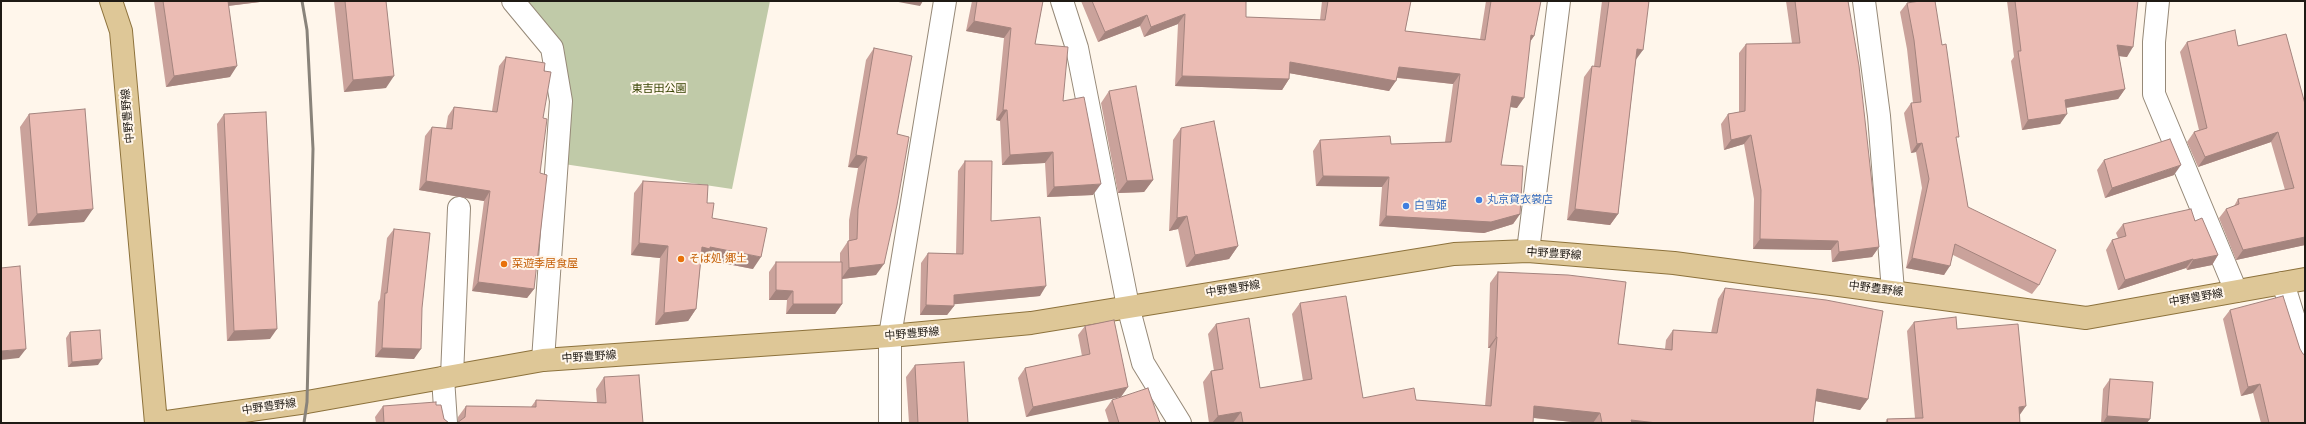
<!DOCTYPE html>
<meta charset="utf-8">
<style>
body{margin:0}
#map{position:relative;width:2306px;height:424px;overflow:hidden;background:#fff6eb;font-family:"Fira Sans",sans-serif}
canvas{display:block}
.frame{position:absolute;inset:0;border:2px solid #1f1a14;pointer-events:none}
</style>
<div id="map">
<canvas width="2306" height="424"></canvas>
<div class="frame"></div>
</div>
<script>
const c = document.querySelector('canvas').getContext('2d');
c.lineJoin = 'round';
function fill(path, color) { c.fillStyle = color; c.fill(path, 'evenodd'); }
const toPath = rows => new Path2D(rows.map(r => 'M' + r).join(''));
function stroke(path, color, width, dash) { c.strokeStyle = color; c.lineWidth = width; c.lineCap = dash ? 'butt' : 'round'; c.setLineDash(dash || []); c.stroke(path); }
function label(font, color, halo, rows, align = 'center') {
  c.font = font + ' "Fira Sans","Noto Sans JP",sans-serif'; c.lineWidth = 4; c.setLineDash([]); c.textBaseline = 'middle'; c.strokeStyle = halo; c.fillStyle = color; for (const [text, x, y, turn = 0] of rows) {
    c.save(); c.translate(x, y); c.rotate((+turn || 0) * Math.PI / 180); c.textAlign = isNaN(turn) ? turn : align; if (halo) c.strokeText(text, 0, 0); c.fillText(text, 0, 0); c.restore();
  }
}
const green = toPath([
 [513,1,770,1,732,189,557,163,552,48]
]);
const minor = toPath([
 [513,1,552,48,561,101,543,360],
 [1062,1,1077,48,1128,306,1143,363,1180,423],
 [1864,1,1879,116,1893,291],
 [2158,1,2154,42,2154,94,2236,291],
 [1528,251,1559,1],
 [2283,283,2305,354],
 [452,376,459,208],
 [443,378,446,423],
 [890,423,890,336,945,1]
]);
const major = toPath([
 [111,1,121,31,156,423],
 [160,423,307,402,543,360,890,336,1031,323,1454,254,1528,251,1674,263,2086,318,2305,279]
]);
const rail = toPath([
 [302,1,307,30,313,149,307,402,304,423]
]);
const wall = toPath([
 [154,1,268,1,228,6,230,77,166,87],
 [334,1,386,1,386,88,344,92],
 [972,1,1043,1,1035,44,1063,101,1093,195,1047,197,1045,163,1002,165,1000,121,996,120,1004,38,966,31],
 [1081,1,1246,1,1246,17,1320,20,1322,1,1411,1,1405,31,1480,39,1486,1,1541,1,1534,36,1530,42,1517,108,1510,107,1501,165,1520,214,1513,224,1484,233,1379,226,1382,187,1316,186,1313,151,1320,140,1391,144,1445,142,1453,84,1397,78,1389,91,1289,73,1289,79,1282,90,1175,86,1178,24,1144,37,1140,26,1098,42],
 [1602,1,1649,1,1636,59,1618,214,1610,225,1567,220,1584,77,1592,66,1594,66],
 [1786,1,1848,1,1879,247,1872,257,1832,262,1831,250,1753,249,1754,199,1744,144,1724,150,1721,124,1728,114,1739,112,1739,53,1746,44,1792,43],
 [2007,1,2138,1,2127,57,2119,56,2125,89,2118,99,2066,108,2060,124,2022,130,2011,61,2014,57],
 [1907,3,1942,45,1956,140,1968,207,2039,285,2032,294,1953,255,1944,275,1906,268,1922,188,1916,152,1911,153,1904,113,1911,103,1913,103,1907,49,1900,12],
 [2286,34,2305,245,2236,260,2219,218,2226,209,2234,206,2238,199,2285,190,2271,142,2198,167,2187,142,2194,132,2199,130,2180,52,2187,42,2238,46],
 [874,48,897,134,876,275,842,279,842,304,835,314,786,314,787,300,769,300,769,272,776,262,840,262,840,253,848,241,849,241,849,220,858,168,848,167,866,60],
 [506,57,544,71,543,118,534,289,527,298,472,291,484,201,419,190,425,136,432,127,446,128,448,116,454,107,492,111,499,66],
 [1109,91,1153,180,1144,192,1118,193,1101,103],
 [29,114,84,222,28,226,20,127],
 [224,114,270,339,227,341,217,124],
 [1181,128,1238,246,1229,259,1186,267,1178,229,1169,231,1173,140],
 [2104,160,2174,175,2105,198,2097,170],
 [965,161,991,221,1040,296,954,304,954,306,947,315,920,315,921,263,928,253,956,254,958,171],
 [643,181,707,203,712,218,753,269,702,259,701,261,696,309,688,321,655,325,660,258,631,255,634,193],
 [2195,221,2218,255,2212,265,2187,270,2186,268,2118,290,2106,250,2112,240,2118,238,2116,233,2123,224],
 [394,229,422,308,414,359,375,357,378,302,380,299,387,238],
 [1498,272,1618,344,1665,349,1666,340,1673,330,1711,333,1718,299,1725,288,1868,399,1860,410,1816,401,1813,423,1582,423,1533,418,1533,423,1209,423,1203,382,1211,371,1214,371,1208,334,1216,324,1260,388,1303,381,1292,314,1300,303,1363,398,1416,400,1485,406,1490,348,1488,348,1490,283],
 [2230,310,2305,423,2261,423,2253,393,2241,396,2223,319],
 [1914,322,1957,329,2020,415,2020,423,1885,423,1887,419,1915,418,1907,331],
 [1085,326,1128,387,1026,417,1018,378,1025,368,1082,356,1078,335],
 [70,332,98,365,68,367,66,338],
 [915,365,968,423,909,423,906,377],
 [604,377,643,423,458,422,458,417,466,406,531,407,536,400,597,403,596,389],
 [2110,379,2147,423,2101,423,2103,389],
 [1112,400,1160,423,1109,423,1105,410],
 [436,405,444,419,449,423,376,423,375,417,383,406]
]);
const shadedWall = toPath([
 [223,1,268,1,219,7],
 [893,1,923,1,920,6],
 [1185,14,1178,24,1144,37,1151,27],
 [1147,15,1140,26,1098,42,1105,32],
 [974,21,1011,28,1004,38,966,31],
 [1531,35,1534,36,1527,46],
 [2117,45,2133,47,2127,57,2110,55],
 [1637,49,1643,50,1635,61],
 [1290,62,1396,81,1389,91,1283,72],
 [237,66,230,77,166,87,174,76],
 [1399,67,1460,74,1453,84,1392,77],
 [394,76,386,88,344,92,353,80],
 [1182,76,1289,79,1282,90,1175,86],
 [2125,89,2118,99,2058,109,2065,100],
 [1512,96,1524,98,1517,108,1505,106],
 [1003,110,1007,110,1000,121,996,120],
 [2067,114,2060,124,2022,130,2028,120],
 [2278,132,2271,142,2198,167,2205,157],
 [1751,135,1744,144,1724,150,1731,140],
 [1922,143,1916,152,1911,153,1917,144],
 [1053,152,1045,163,1002,165,1010,155],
 [856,155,867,157,858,168,848,167],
 [2181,165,2174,175,2105,198,2112,188],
 [1323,176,1389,177,1382,187,1316,186],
 [1153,180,1144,192,1118,193,1127,181],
 [426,181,490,191,484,201,419,190],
 [1101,184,1093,195,1047,197,1054,187],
 [93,209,84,222,28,226,37,214],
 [1575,209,1618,214,1610,225,1567,220],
 [1520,214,1513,224,1484,233,1379,226,1386,216],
 [1187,216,1178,229,1169,231,1177,218],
 [2305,237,2305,245,2236,260,2243,250],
 [1760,239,1838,241,1831,250,1753,249],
 [639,243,668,246,660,258,631,255],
 [1238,246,1229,259,1186,267,1195,255],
 [702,247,710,247,761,257,753,269,702,259,701,261,694,259],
 [1879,247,1872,257,1832,262,1839,252],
 [2218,255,2212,265,2187,270,2193,260],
 [1912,258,1950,266,1944,275,1906,268],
 [2193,259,2186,268,2118,290,2125,280],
 [884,264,876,275,841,279,849,268],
 [478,282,534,289,527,298,472,291],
 [1046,286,1040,296,947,305,954,295],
 [776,290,793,291,787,300,769,300],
 [793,304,842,304,835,314,786,314],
 [926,305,954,306,947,315,920,315],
 [696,309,688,321,655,325,664,313],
 [277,329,270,339,227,341,234,331],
 [1496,337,1497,337,1490,348,1488,348],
 [382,348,421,349,414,359,375,357],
 [26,349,19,358,1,360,1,351],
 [102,359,98,365,68,367,72,362],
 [2260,384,2253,393,2241,396,2248,387],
 [1128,387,1121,397,1026,417,1033,407],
 [1817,389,1868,399,1860,410,1810,400],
 [1534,406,1600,413,1593,423,1582,423,1526,417],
 [2026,406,2019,416,2019,407],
 [1241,412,1233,423,1212,423,1218,416],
 [2107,416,2150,419,2147,423,2103,423],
 [1631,420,1657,423,1630,423]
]);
const building = toPath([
 [163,1,228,1,237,66,174,76,163,1],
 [345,1,386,1,394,76,353,80,345,1],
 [977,1,1043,1,1035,44,1068,47,1063,101,1084,97,1101,184,1054,187,1053,152,1010,155,1007,110,1003,110,1011,28,974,21,977,1],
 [1092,1,1246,1,1246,17,1325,20,1328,1,1411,1,1405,31,1485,40,1491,1,1541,1,1534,36,1531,35,1524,98,1512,96,1501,165,1523,166,1520,214,1491,222,1386,216,1389,177,1323,176,1320,140,1390,136,1391,144,1451,142,1460,74,1399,67,1396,81,1290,62,1289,79,1182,76,1185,14,1151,27,1147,15,1105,32,1092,1],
 [1609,1,1649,1,1643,50,1637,49,1618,214,1575,209,1592,66,1600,67,1609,1],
 [1795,1,1848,1,1859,66,1879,247,1839,252,1838,241,1760,239,1761,190,1751,135,1731,140,1728,114,1745,111,1746,44,1800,43,1795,1],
 [1920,1,1935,1,1942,45,1946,44,1959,137,1956,137,1968,207,2056,250,2039,285,1955,244,1950,266,1912,258,1929,179,1922,143,1917,144,1911,103,1921,102,1914,40,1907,3,1920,1],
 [2015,1,2138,1,2133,47,2117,45,2125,89,2065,100,2067,114,2028,120,2018,51,2021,51,2015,1],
 [2235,30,2238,46,2286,34,2305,104,2305,237,2243,250,2226,209,2239,204,2238,199,2294,188,2278,132,2205,157,2194,132,2207,128,2187,42,2235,30],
 [874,48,912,56,897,134,909,137,897,205,884,264,849,268,848,241,857,239,858,209,867,157,856,155,874,48],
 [506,57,545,63,544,71,551,72,543,118,547,119,540,173,547,175,534,289,478,282,490,191,426,181,432,127,452,129,454,107,497,112,506,57],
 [1136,86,1153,180,1127,181,1109,91,1136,86],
 [85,109,93,209,37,214,29,114,85,109],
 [266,112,277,329,234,331,224,114,266,112],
 [1214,121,1238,246,1195,255,1187,216,1177,218,1181,128,1214,121],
 [2170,139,2181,165,2112,188,2104,160,2170,139],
 [965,161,992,161,991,221,1040,217,1046,286,954,295,954,306,926,305,928,253,963,254,965,161],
 [643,181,708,185,707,203,714,203,712,218,767,228,761,257,710,247,710,249,702,247,696,309,664,313,668,246,639,243,643,181],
 [2191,209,2195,221,2202,218,2218,255,2193,260,2193,259,2125,280,2112,240,2126,236,2123,224,2191,209],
 [394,229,430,233,422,308,421,349,382,348,385,293,387,293,394,229],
 [776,262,842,262,842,304,793,304,793,291,776,290,776,262],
 [20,266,26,349,1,351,1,268,20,266],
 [1498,272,1568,275,1626,282,1618,344,1672,350,1673,330,1717,333,1725,288,1826,300,1883,311,1868,399,1817,389,1813,423,1657,423,1631,420,1632,423,1602,423,1600,413,1534,406,1533,423,1243,423,1241,412,1218,416,1211,371,1223,369,1216,324,1249,318,1260,388,1312,379,1300,303,1346,296,1363,398,1414,388,1416,400,1491,406,1497,337,1496,337,1498,272],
 [2283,296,2300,349,2303,354,2305,355,2305,423,2269,423,2260,384,2248,387,2230,310,2283,296],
 [1956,317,1957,329,2018,324,2026,406,2019,407,2020,423,1888,423,1887,419,1923,418,1914,322,1956,317],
 [1114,320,1128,387,1033,407,1025,368,1090,354,1085,326,1114,320],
 [100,330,102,359,72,362,70,332,100,330],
 [964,362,968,423,918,423,915,365,964,362],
 [639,375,643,423,457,423,465,417,466,406,536,407,536,400,606,403,604,377,639,375],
 [2110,379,2153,382,2150,419,2107,416,2110,379],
 [1148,388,1160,423,1119,423,1112,400,1148,388],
 [436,402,436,405,441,405,444,419,449,423,384,423,383,406,436,402]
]);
const markers = [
 [1479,200,4,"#3f7fe0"],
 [1406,206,4,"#3f7fe0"],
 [681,259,4,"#e8710a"],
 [504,264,4,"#e8710a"]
];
const parkNames = [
 ["東吉田公園",659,89]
];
const streetNames = [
 ["中野豊野線",128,116,-95],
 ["中野豊野線",1554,254,4],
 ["中野豊野線",1233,289,-9],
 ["中野豊野線",1876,289,7],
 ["中野豊野線",2196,298,-10],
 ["中野豊野線",912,334,-5],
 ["中野豊野線",589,357,-4],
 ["中野豊野線",269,407,-8]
];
const shopNames = [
 ["丸京貸衣裳店",1487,200],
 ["白雪姫",1414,206]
];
const foodNames = [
 ["そば処 郷土",689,259],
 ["菜遊季居食屋",512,264]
];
fill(green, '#c0caa8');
stroke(minor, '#968978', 24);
stroke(major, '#8d723c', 24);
stroke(minor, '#fff', 22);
stroke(major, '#dec797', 22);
stroke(rail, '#89837a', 3);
fill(wall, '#caa29b');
fill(shadedWall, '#a4847e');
fill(building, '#ebbcb4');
stroke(building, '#a4847e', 1);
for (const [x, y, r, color] of markers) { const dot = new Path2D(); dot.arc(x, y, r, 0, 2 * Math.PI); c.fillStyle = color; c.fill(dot); stroke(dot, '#fff6eb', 1.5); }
label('11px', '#364200', '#fff6eb', parkNames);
label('11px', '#1f1a14', '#fff6eb', streetNames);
label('11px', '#366cbe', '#fff6eb', shopNames, 'left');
label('11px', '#c56008', '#fff6eb', foodNames, 'left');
</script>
